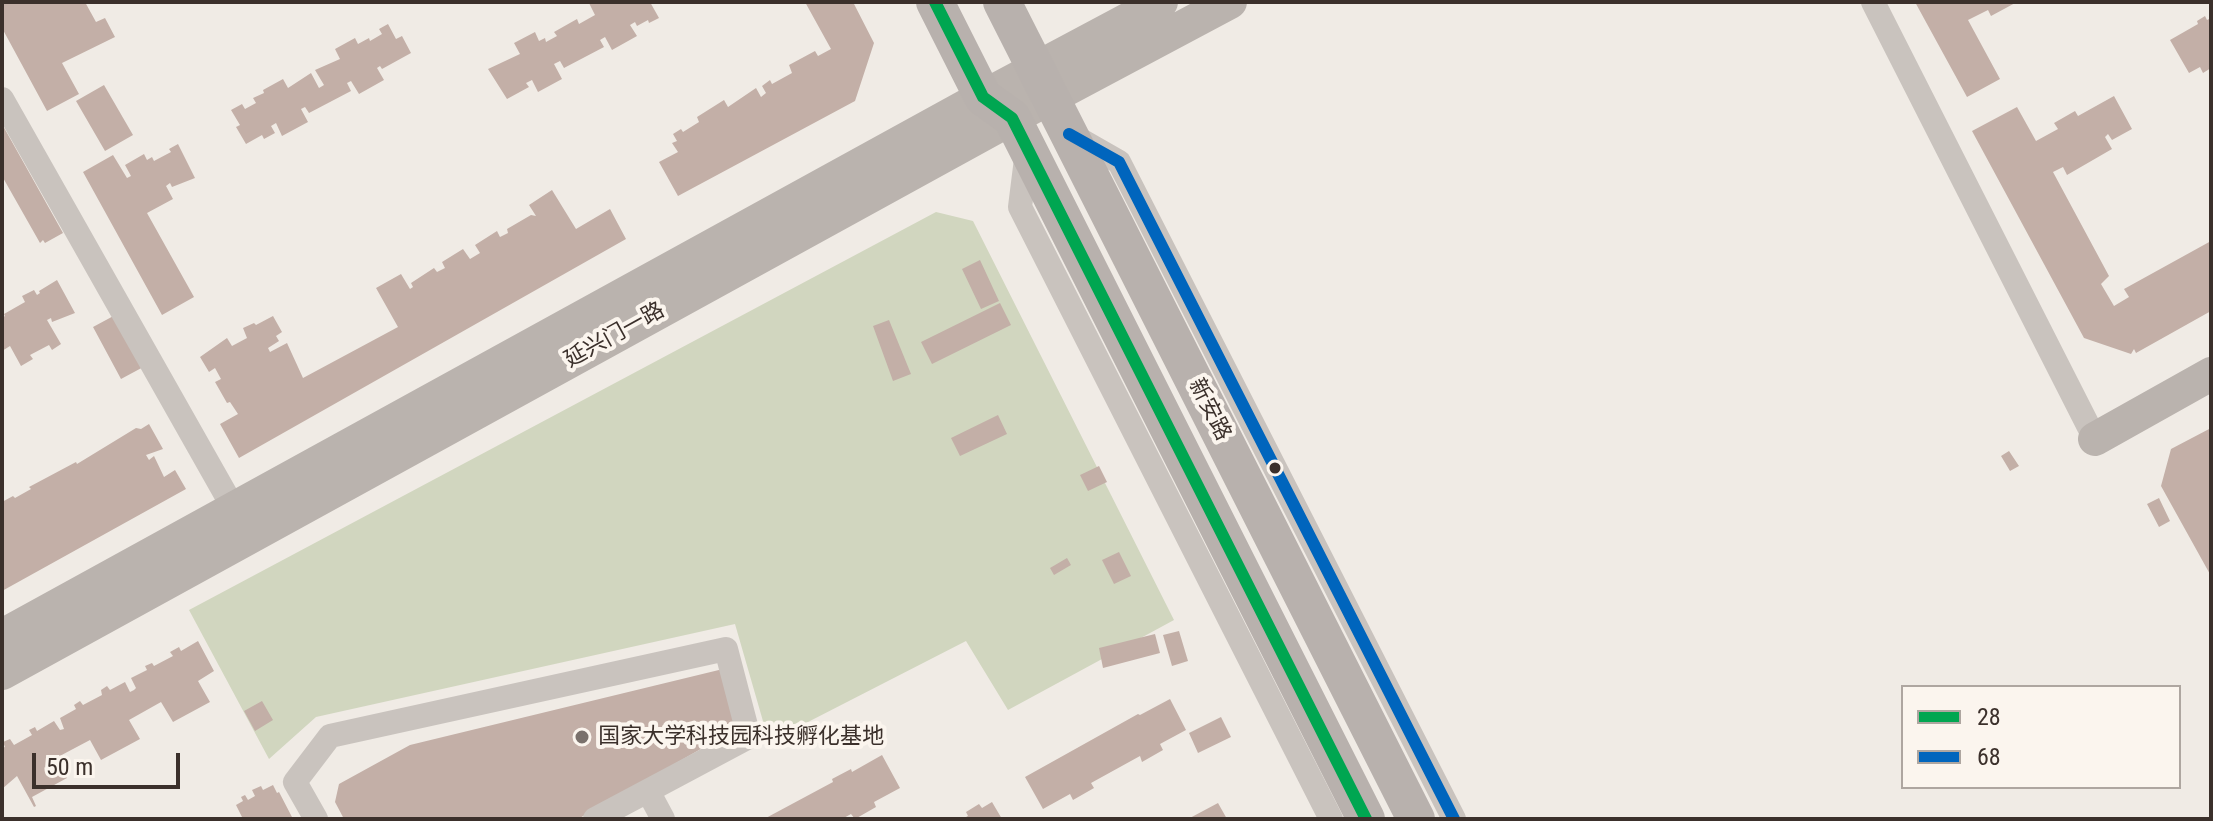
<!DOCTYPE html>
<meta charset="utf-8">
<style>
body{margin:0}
#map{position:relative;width:2213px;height:821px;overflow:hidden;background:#f0ebe5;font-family:"Roboto Condensed",sans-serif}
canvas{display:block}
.frame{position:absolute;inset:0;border:4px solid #3b302b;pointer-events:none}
.legend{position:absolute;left:1901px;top:685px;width:280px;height:104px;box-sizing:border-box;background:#fbf5ee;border:2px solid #aea6a0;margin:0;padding:10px 14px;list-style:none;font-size:24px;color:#3b302b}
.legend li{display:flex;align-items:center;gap:16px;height:40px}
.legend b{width:40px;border:2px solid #aea6a0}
.scale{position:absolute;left:32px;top:753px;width:148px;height:36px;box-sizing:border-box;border:4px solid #3b302b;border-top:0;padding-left:10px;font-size:24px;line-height:28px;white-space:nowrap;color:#3b302b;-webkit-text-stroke:6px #fbf5ee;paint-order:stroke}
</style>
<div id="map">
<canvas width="2213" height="821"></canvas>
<div class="frame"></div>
<ul class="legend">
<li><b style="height:10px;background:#00a651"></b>28</li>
<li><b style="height:10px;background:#0065bd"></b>68</li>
</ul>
<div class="scale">50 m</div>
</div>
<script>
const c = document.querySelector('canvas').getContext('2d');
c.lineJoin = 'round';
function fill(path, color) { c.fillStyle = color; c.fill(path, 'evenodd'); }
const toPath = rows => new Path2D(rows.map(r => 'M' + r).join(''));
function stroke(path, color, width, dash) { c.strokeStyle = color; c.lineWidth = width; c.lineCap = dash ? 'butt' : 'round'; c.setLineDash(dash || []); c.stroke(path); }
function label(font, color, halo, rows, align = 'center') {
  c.font = font + ' "Roboto Condensed","Noto Sans SC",sans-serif'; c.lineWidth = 8; c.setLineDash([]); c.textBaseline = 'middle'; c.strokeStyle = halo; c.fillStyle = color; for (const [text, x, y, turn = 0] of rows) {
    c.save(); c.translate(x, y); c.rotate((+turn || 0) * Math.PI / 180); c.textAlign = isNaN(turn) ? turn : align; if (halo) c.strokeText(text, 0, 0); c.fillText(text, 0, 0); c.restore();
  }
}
const green = toPath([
 [936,212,973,221,1174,620,1008,710,966,641,769,742,735,624,316,717,269,759,189,610]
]);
const building = toPath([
 [2,2,85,2,96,22,105,18,115,37,62,63,79,94,47,111,2,28],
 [591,2,650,2,659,18,649,23,648,20,637,26,635,22,630,25,637,36,612,50,605,37,600,40,604,47,564,68,560,61,554,64,562,79,538,92,532,80,526,83,529,87,507,99,488,69,520,54,514,43,535,32,539,41,545,38,546,42,557,36,554,32,577,19,579,24,595,15,589,3],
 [805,2,853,2,874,43,855,101,678,196,659,162,678,152,672,143,677,141,673,134,681,129,683,132,699,122,697,117,724,100,728,107,756,88,761,97,766,93,762,86,770,80,772,84,792,73,789,65,815,51,818,56,831,49],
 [1915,2,2017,2,1991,16,1988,10,1968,20,2000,79,1967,97],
 [2205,16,2207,20,2211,18,2211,68,2203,73,2200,67,2189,73,2170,40,2198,24,2197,21],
 [388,24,396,39,402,36,411,53,382,69,380,66,377,68,384,80,359,94,351,81,347,83,351,91,309,113,305,107,301,109,308,122,282,136,276,123,271,126,275,133,264,139,262,135,246,144,236,127,240,125,231,110,242,104,245,109,256,103,253,98,264,93,263,90,283,79,288,88,311,73,319,88,324,85,315,70,340,59,335,49,355,38,358,44,369,38,370,41,382,34,379,29],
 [104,85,133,135,105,151,76,101],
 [2114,96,2132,129,2112,140,2108,134,2105,137,2112,149,2067,175,2063,167,2053,172,2109,276,2101,284,2114,306,2129,297,2124,289,2211,241,2211,311,2136,353,2134,349,2131,354,2084,338,1972,131,2017,107,2036,141,2058,129,2054,123,2075,111,2078,116],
 [2,124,63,233,45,243,43,240,40,243,2,176],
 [178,144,195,178,172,187,170,183,166,186,173,199,147,213,194,297,162,315,83,172,113,155,127,178,131,176,125,165,144,154,147,160,152,157,154,161,171,152,169,149],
 [552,190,576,229,610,209,626,239,239,458,220,424,238,414,230,402,227,403,215,382,221,379,215,368,209,372,200,357,227,338,232,346,247,338,243,328,254,323,256,325,273,316,282,332,276,336,279,341,268,348,270,352,287,343,303,378,398,327,376,288,401,274,410,289,413,287,411,283,434,268,437,272,445,268,442,262,463,249,470,259,480,253,475,245,497,231,500,237,508,233,507,229,531,215,536,216,529,205],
 [980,260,999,301,981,309,962,269],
 [57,280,75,313,52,322,51,318,47,320,61,344,52,350,49,345,30,355,33,359,21,366,10,346,2,351,2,318,5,316,4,314,25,302,22,296,34,290,37,295,40,293,39,291],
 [1000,303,1011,325,932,364,921,342],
 [119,313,147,365,121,379,93,327],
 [889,320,911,374,893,381,873,326],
 [998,415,1007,434,960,456,951,438],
 [149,424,163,449,146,455,149,460,154,456,164,477,175,470,186,489,2,591,2,502,13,496,15,498,31,489,29,487,76,462,77,464,136,428,141,429],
 [2211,428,2211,576,2161,486,2171,449],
 [2009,451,2019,466,2010,471,2001,456],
 [1099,466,1107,482,1088,491,1080,475],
 [2159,498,2170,521,2159,527,2147,504],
 [1119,552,1131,576,1114,584,1102,560],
 [1067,558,1071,565,1054,575,1050,568],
 [1179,631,1188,661,1172,666,1163,635],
 [1155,634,1160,653,1103,668,1099,648],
 [198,641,214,671,198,681,210,702,173,722,161,702,129,720,140,739,101,760,90,740,56,758,67,778,32,797,36,806,34,807,17,776,2,789,2,748,5,747,3,742,10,739,14,745,32,735,29,730,35,727,37,731,54,721,60,730,64,729,60,718,76,709,74,705,80,701,83,705,102,695,101,690,107,686,110,690,125,682,130,692,134,690,136,688,131,678,147,670,145,666,152,663,154,666,173,656,170,652,179,647,181,651],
 [723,669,736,729,578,819,344,819,335,802,339,784,410,745],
 [1170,699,1186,730,1160,744,1163,750,1142,762,1140,756,1091,783,1094,788,1073,800,1070,794,1043,809,1025,777,1138,714,1140,715],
 [262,701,273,720,255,731,244,711],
 [1221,717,1231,737,1198,753,1189,733],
 [882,755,900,788,874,802,876,807,855,819,851,814,842,819,764,819,833,782,832,779,851,769,852,772],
 [273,785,277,793,279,792,293,819,243,819,236,805,243,801,241,797,245,795,248,800,255,796,252,790,261,786,263,790],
 [992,802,1002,819,962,819,968,816,966,812,979,804,982,808],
 [1218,803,1227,819,1188,819]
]);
const street = toPath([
 [1873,2,2095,439],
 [2,99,234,509],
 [1070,134,1119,162,1454,819],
 [1027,151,1020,207,1331,819],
 [648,791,663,819],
 [316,819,295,782,330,736,726,649,749,737,595,819]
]);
const secondary = toPath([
 [2095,439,2211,374],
 [2,636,983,97,1161,2],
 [2,673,1012,118,1230,2]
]);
const primary = toPath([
 [935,2,983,97,1012,118,1366,819],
 [1002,2,1416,819]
]);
const bus1 = toPath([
 [935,2,983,97,1012,118,1366,819]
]);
const bus2 = toPath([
 [1069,134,1119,162,1454,819]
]);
const markers = [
 [1275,468,7,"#3b302b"],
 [582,737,8,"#7a716c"]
];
const streetNames = [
 ["延兴门一路",615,336,-29],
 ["新安路",1209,410,63]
];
const poiNames = [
 ["国家大学科技园科技孵化基地",598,737]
];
fill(green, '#d1d6bf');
fill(building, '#c3afa7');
stroke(street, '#c9c3be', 24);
stroke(secondary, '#bab3ae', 34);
stroke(primary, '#b8b1ad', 38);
stroke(bus1, '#00a651', 12);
stroke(bus2, '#0065bd', 12);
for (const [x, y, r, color] of markers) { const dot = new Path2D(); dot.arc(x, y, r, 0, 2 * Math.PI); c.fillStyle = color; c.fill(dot); stroke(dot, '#fbf5ee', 3); }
label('22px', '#3b302b', '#fbf5ee', streetNames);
label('22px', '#3b302b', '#fbf5ee', poiNames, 'left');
</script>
